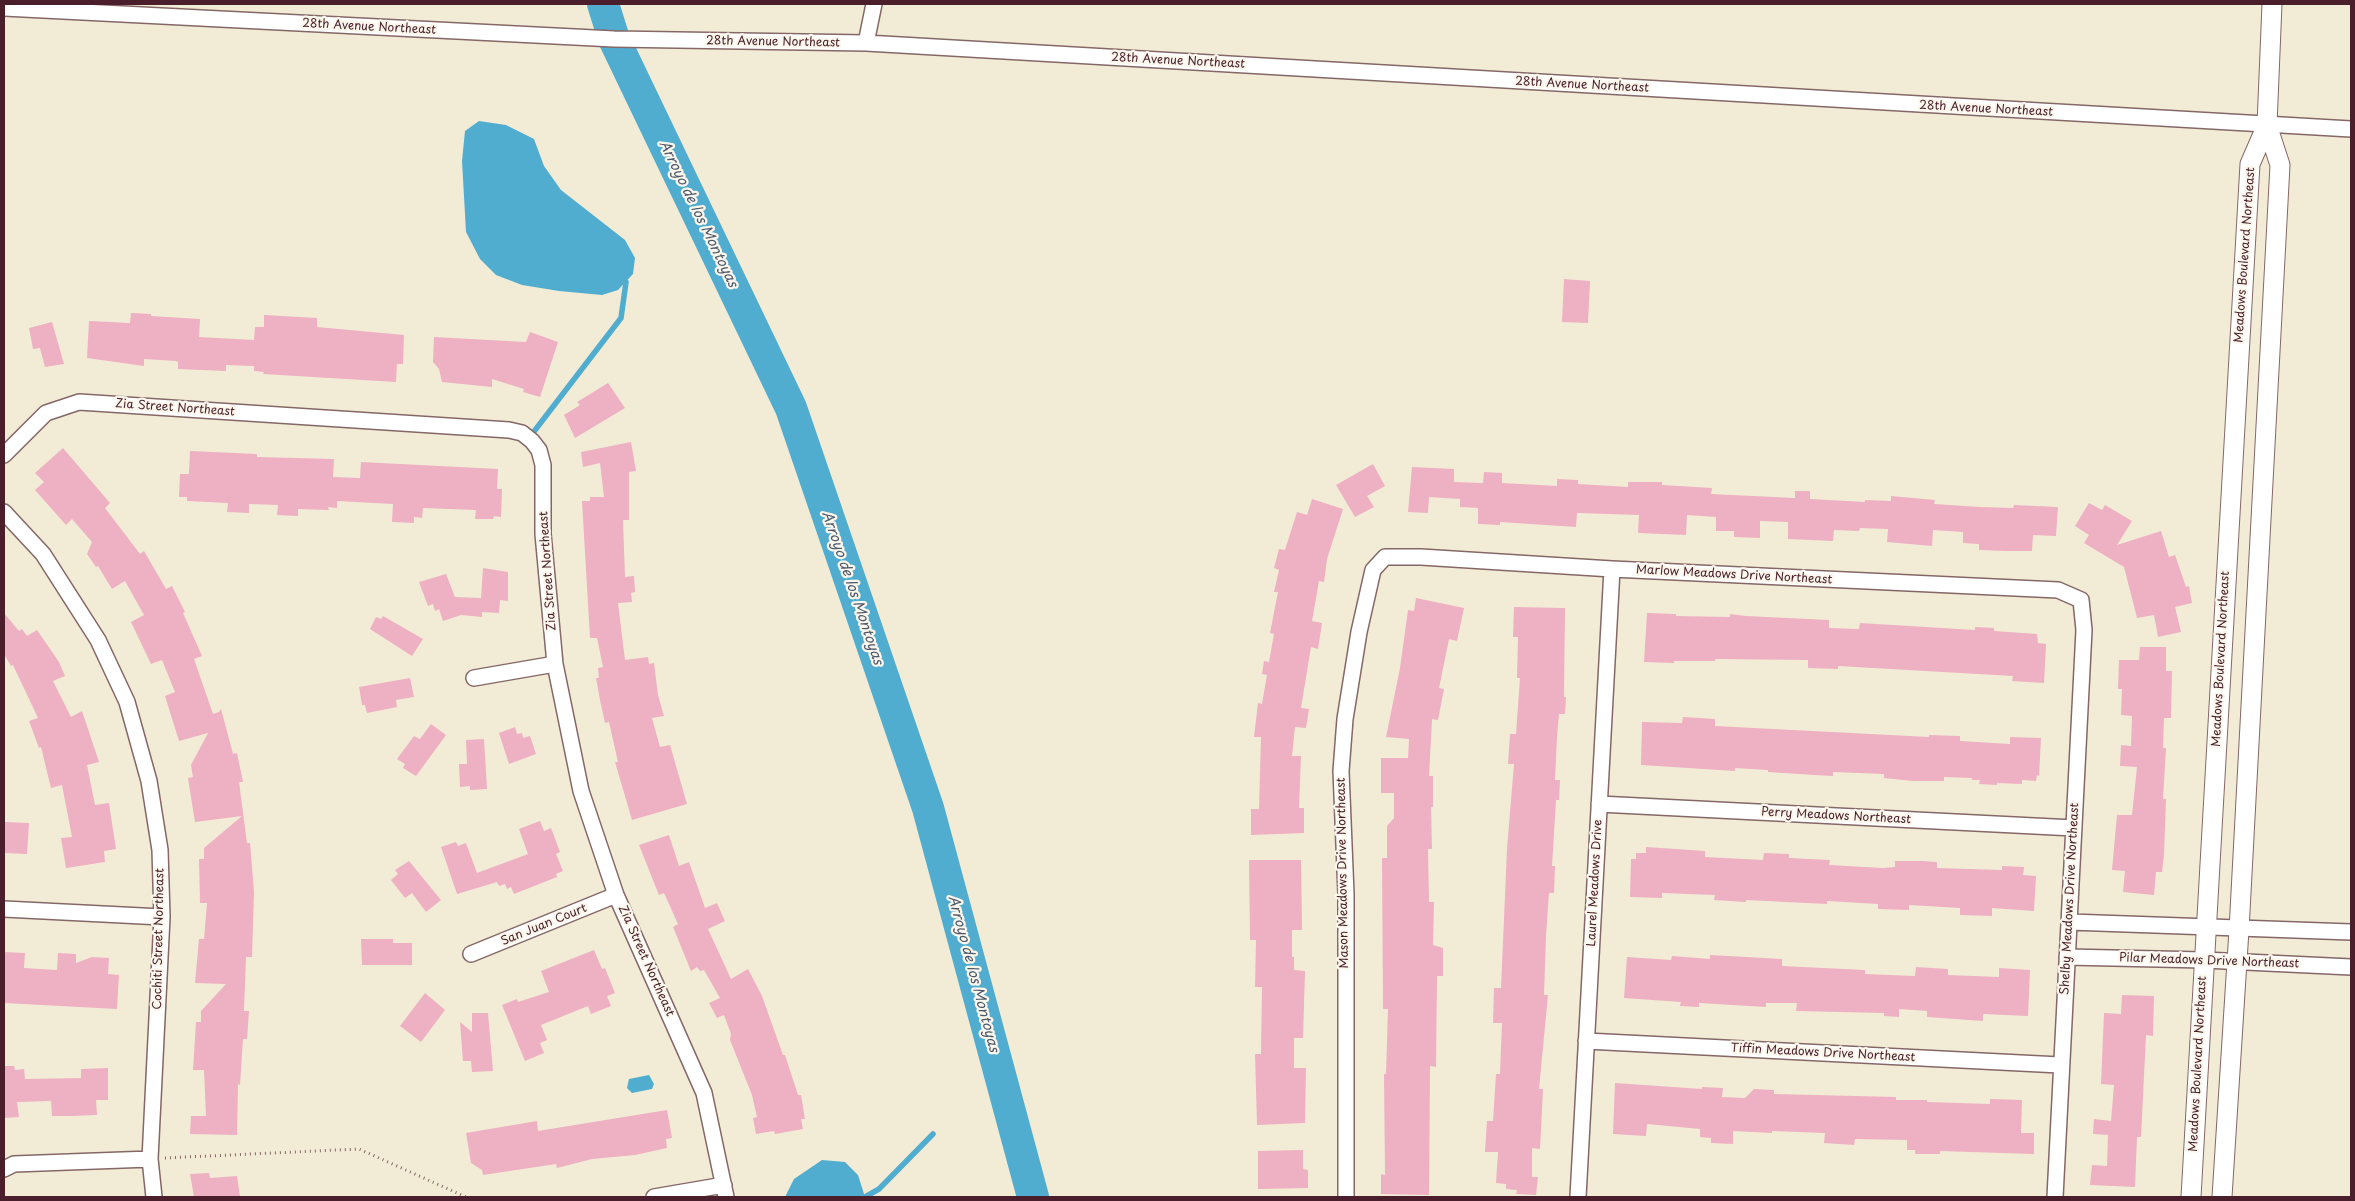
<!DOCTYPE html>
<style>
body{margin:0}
#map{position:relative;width:2355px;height:1201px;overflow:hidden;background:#f2ecd6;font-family:"Playpen Sans",sans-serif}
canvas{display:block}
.frame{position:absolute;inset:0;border:5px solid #4a1f2b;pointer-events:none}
</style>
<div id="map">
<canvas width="2355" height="1201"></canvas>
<div class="frame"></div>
</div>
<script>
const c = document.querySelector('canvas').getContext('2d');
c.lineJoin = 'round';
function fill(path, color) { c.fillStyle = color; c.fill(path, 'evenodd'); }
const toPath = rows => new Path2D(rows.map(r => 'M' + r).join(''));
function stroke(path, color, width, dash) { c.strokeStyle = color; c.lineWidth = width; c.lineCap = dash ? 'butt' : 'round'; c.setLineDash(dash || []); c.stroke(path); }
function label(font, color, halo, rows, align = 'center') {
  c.font = font + ' "Playpen Sans",sans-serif'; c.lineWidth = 4.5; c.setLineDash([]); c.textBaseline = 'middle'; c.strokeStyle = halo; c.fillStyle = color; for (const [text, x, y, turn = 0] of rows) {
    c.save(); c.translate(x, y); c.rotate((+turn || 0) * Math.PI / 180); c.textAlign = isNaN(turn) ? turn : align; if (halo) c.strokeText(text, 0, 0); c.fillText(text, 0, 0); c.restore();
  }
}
const water = toPath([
 [479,121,506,125,534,139,544,166,561,190,625,240,635,258,633,274,618,290,602,295,559,291,522,285,496,275,480,259,466,232,462,161,465,131],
 [649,1075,654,1084,652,1089,632,1093,627,1088,629,1079],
 [822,1160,845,1162,858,1175,865,1197,785,1197,794,1179]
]);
const stream = toPath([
 [529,438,621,318,626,282],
 [865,1197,879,1189,933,1134]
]);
const river = toPath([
 [603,4,614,39,791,408,928,808,1033,1197]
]);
const building = toPath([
 [1564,279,1590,281,1588,323,1562,322],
 [131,313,151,314,151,316,200,319,199,337,254,340,255,327,264,327,264,315,317,318,317,327,404,335,403,364,397,364,396,382,263,374,264,372,254,371,254,366,226,365,226,371,178,369,178,362,176,361,144,359,144,366,87,358,89,321,130,323],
 [52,322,64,364,45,367,40,348,33,349,29,328],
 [530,332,558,342,540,397,523,392,524,389,492,379,492,387,442,382,439,369,433,362,434,337,526,342],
 [608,383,625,408,575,438,564,415,580,405,577,402],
 [631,442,636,471,629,472,629,520,623,520,625,577,634,576,635,592,631,593,632,602,618,603,625,660,648,657,649,664,654,663,658,695,664,716,652,718,660,747,670,745,687,804,632,820,615,762,618,762,609,722,605,723,600,700,596,678,599,678,598,668,603,667,597,638,590,638,582,501,590,501,590,497,604,497,600,463,583,467,581,452],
 [63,448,110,503,105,508,140,554,144,551,166,589,172,586,185,612,183,613,202,656,194,659,213,714,219,712,221,709,233,754,237,753,243,782,239,782,247,843,250,843,254,892,252,957,246,957,244,1011,249,1011,247,1039,243,1039,240,1085,238,1084,237,1135,190,1134,191,1116,206,1116,204,1070,193,1070,196,1022,201,1022,201,1011,226,984,195,983,199,939,204,939,207,903,200,903,199,859,204,859,204,848,242,816,195,822,188,778,193,777,191,765,208,733,179,741,165,696,175,692,162,660,151,664,131,622,144,615,125,581,112,589,98,566,96,567,87,554,92,542,72,519,66,525,35,490,44,482,35,473],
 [190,451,257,454,257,457,334,459,333,477,360,478,361,462,498,469,497,489,502,489,501,517,494,516,493,519,475,519,476,510,423,508,422,518,414,517,414,523,392,522,393,504,337,501,337,508,328,507,329,510,298,509,298,516,277,515,278,505,249,504,249,513,227,512,228,503,187,501,187,497,179,497,180,474,189,474],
 [1373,464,1385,486,1367,496,1374,507,1355,517,1336,485],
 [1412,467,1454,469,1454,482,1483,483,1484,472,1502,473,1502,483,1557,486,1557,479,1578,480,1578,484,1628,487,1628,482,1662,482,1662,485,1712,488,1711,494,1795,498,1795,491,1810,491,1810,499,1865,502,1865,500,1891,501,1891,496,1935,500,1934,504,1980,507,2013,508,2014,505,2058,507,2056,536,2033,535,2032,551,2006,551,1979,550,1979,544,1963,543,1963,532,1933,530,1932,546,1887,542,1888,529,1860,528,1859,531,1834,530,1833,541,1788,539,1788,522,1760,521,1760,538,1734,537,1734,531,1716,531,1716,517,1687,515,1686,535,1638,533,1639,515,1577,513,1576,527,1500,522,1500,525,1478,524,1478,508,1460,507,1460,499,1429,497,1428,513,1408,512],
 [1312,499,1343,509,1327,559,1324,582,1319,581,1312,621,1322,623,1318,649,1311,647,1301,708,1309,709,1306,728,1295,727,1292,756,1301,756,1299,808,1304,808,1304,833,1251,835,1251,809,1259,809,1261,737,1254,737,1258,703,1262,704,1267,675,1262,674,1264,661,1269,662,1274,634,1270,633,1278,592,1274,592,1279,570,1274,568,1279,549,1285,550,1297,512,1307,515],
 [2089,503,2102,510,2105,505,2132,521,2117,545,2161,531,2169,557,2175,555,2186,587,2189,586,2192,603,2175,607,2181,632,2158,637,2154,615,2137,618,2124,567,2084,543,2089,535,2075,526],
 [483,568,508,572,508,601,500,600,499,613,482,612,482,617,461,615,443,621,439,609,435,611,433,604,428,606,419,582,446,574,455,597,481,598],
 [1416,598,1464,608,1457,641,1449,639,1439,688,1444,689,1438,720,1432,719,1429,776,1433,776,1433,807,1431,807,1432,849,1428,849,1429,902,1434,902,1433,945,1443,948,1443,976,1437,976,1436,1067,1430,1066,1429,1195,1381,1194,1381,1174,1385,1175,1384,1074,1386,1074,1388,1009,1383,1009,1382,858,1387,858,1387,826,1394,818,1394,793,1381,793,1381,758,1408,758,1409,739,1386,737,1400,668,1408,610,1414,611],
 [1514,607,1565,608,1564,697,1566,697,1565,714,1559,714,1557,736,1555,780,1560,780,1559,800,1556,800,1552,866,1555,866,1554,893,1549,893,1546,936,1544,995,1548,995,1539,1089,1543,1089,1540,1149,1532,1148,1532,1177,1538,1177,1536,1195,1516,1194,1517,1190,1506,1189,1506,1184,1496,1183,1498,1152,1485,1152,1487,1121,1493,1121,1496,1074,1500,1074,1502,1023,1493,1023,1494,988,1501,988,1507,849,1514,764,1508,764,1510,734,1516,734,1520,678,1517,678,1518,637,1513,637],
 [4,613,19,631,22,629,27,636,37,630,59,662,65,676,53,681,71,717,82,711,99,762,87,765,95,805,109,803,111,817,116,849,104,851,105,862,66,868,61,838,72,837,62,785,51,788,41,747,39,748,29,721,38,718,13,665,11,666,4,654],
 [1647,613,1676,614,1676,616,1730,617,1730,614,1746,616,1829,620,1829,628,1859,629,1860,623,1975,630,1975,627,1994,628,1994,631,2037,634,2038,643,2046,644,2044,683,2012,681,2013,676,1838,666,1838,669,1808,668,1808,660,1715,659,1715,661,1674,661,1674,663,1644,662],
 [383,616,423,639,412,656,370,629,376,617,381,619],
 [2140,647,2166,647,2166,671,2172,671,2171,718,2164,718,2163,748,2166,748,2163,799,2166,799,2164,855,2162,872,2156,872,2154,895,2123,892,2125,871,2112,870,2117,815,2132,815,2137,767,2120,766,2121,745,2131,746,2132,716,2121,715,2122,689,2118,689,2119,660,2139,660],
 [410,678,414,697,396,700,397,707,367,713,365,705,362,705,359,687],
 [1683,717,1715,719,1715,726,1929,737,1929,735,1960,736,1960,741,2010,744,2010,737,2041,738,2039,776,2037,775,2036,781,2022,780,2022,784,1997,783,1997,785,1979,784,1980,780,1972,780,1972,778,1944,777,1944,781,1913,781,1884,778,1884,774,1833,772,1833,776,1814,775,1768,772,1768,770,1735,768,1735,771,1641,765,1642,722,1682,723],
 [431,724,446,735,416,776,403,768,405,764,397,759,414,736,420,739],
 [515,727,517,734,522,733,523,738,530,736,536,754,509,764,499,733],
 [484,739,487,789,470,790,470,786,460,787,459,764,467,764,466,740],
 [540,821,544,831,551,828,560,852,556,854,563,871,556,874,557,877,514,894,511,887,507,889,505,884,499,886,497,882,457,894,441,847,456,842,458,846,466,843,477,873,528,854,519,829],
 [4,822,29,823,27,854,4,853],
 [669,835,679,866,689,862,705,908,717,903,725,921,708,929,731,979,748,969,762,996,783,1055,785,1055,798,1095,801,1095,805,1119,801,1119,803,1129,775,1134,774,1131,756,1134,753,1118,757,1117,752,1095,730,1040,731,1034,724,1015,717,1018,709,1003,720,998,704,970,700,971,697,967,691,971,673,927,678,924,664,893,659,895,639,845],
 [1646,847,1705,851,1705,857,1763,860,1764,853,1789,854,1789,858,1830,860,1829,865,1883,868,1895,867,1895,861,1922,861,1937,862,1937,868,2002,870,2002,866,2024,867,2023,875,2036,876,2034,911,1992,908,1992,916,1960,915,1960,908,1909,905,1909,910,1878,909,1878,904,1827,901,1827,904,1746,900,1746,902,1714,900,1715,895,1662,893,1662,898,1630,897,1631,859,1636,859,1636,853,1646,853],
 [1249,860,1301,860,1302,930,1292,930,1292,957,1294,957,1294,970,1305,971,1303,1038,1294,1038,1294,1068,1306,1068,1305,1123,1257,1125,1255,1054,1261,1054,1262,987,1255,987,1256,940,1250,940],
 [409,861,441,900,426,912,412,893,405,898,391,880,398,874,395,870],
 [361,939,393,939,393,943,412,943,412,965,362,965],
 [594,950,602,969,605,968,615,993,607,996,611,1006,591,1014,588,1006,541,1025,547,1040,540,1043,544,1053,525,1061,502,1005,517,999,518,1002,549,992,541,971],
 [4,952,25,953,24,968,57,970,58,953,76,954,76,963,92,957,109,958,108,974,119,975,117,1009,4,1003],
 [1710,955,1782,959,1782,966,1865,970,1865,974,1915,976,1916,967,1948,969,1948,975,1999,977,1999,968,2030,970,2028,1016,1983,1014,1983,1021,1927,1017,1927,1011,1899,1009,1899,1017,1884,1016,1884,1013,1796,1011,1797,1003,1766,1003,1766,1007,1699,1003,1699,1007,1680,1006,1681,1002,1624,998,1627,957,1671,960,1672,956,1710,959],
 [425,993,445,1010,421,1042,400,1026],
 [2122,995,2154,996,2153,1036,2146,1035,2141,1137,2137,1137,2135,1187,2090,1185,2092,1165,2107,1166,2108,1135,2093,1134,2094,1119,2111,1121,2114,1085,2101,1084,2104,1013,2121,1014],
 [472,1013,488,1013,493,1071,472,1072,471,1061,463,1061,460,1022,472,1032],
 [4,1066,14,1066,15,1070,24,1069,25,1079,81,1078,81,1069,108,1068,108,1100,96,1100,97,1115,71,1116,52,1116,51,1101,17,1102,19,1117,4,1118],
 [1615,1083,1702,1089,1702,1087,1723,1088,1722,1097,1745,1098,1754,1089,1774,1090,1774,1094,1896,1097,1896,1100,1927,1100,1927,1102,1990,1104,1990,1099,2022,1100,2021,1133,2034,1133,2034,1154,1940,1151,1940,1154,1915,1154,1915,1150,1907,1150,1907,1140,1855,1139,1854,1145,1824,1143,1825,1133,1772,1131,1772,1133,1733,1131,1733,1144,1711,1143,1711,1138,1700,1137,1700,1129,1647,1124,1646,1136,1613,1134],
 [667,1110,672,1138,666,1139,667,1148,635,1155,592,1159,557,1168,556,1164,483,1175,482,1170,471,1163,466,1133,537,1121,538,1131],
 [1303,1150,1303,1169,1308,1170,1308,1188,1258,1189,1258,1151],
 [209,1173,210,1178,237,1176,240,1197,194,1197,190,1174]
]);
const path = toPath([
 [165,1158,359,1149,466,1197]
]);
const minor = toPath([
 [4,8,614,39,866,43,2351,129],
 [866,43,874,4],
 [4,455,46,413,79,402,509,430,522,433,532,441,539,450,543,465,543,534,555,664,581,791,616,895,704,1093,726,1197],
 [4,512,43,554,98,640,127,702,149,781,160,850,162,917,150,1159,154,1197],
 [474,678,555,664],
 [1599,804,2074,828],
 [4,909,162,917],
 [2070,922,2351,932],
 [471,954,616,895],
 [2067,957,2204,960,2351,967],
 [1586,1041,2060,1065],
 [4,1169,14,1164,150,1159],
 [654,1197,724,1185],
 [1346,1197,1346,894,1341,771,1345,719,1359,632,1373,570,1385,557,1421,557,1612,569,2058,590,2081,600,2084,630,2055,1197],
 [1578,1197,1612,569]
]);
const tertiary = toPath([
 [2191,1197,2250,164,2267,125],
 [2222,1197,2239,930,2280,165,2267,125,2272,4]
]);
const streetNames = [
 ["28th Avenue Northeast",369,27,3],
 ["28th Avenue Northeast",773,42,1],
 ["28th Avenue Northeast",1178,61,3],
 ["28th Avenue Northeast",1582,85,3],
 ["28th Avenue Northeast",1986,109,3],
 ["Meadows Boulevard Northeast",2245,255,-86],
 ["Zia Street Northeast",175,408,4],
 ["Zia Street Northeast",548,571,-94],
 ["Marlow Meadows Drive Northeast",1734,575,3],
 ["Meadows Boulevard Northeast",2221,659,-87],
 ["Perry Meadows Northeast",1836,816,3],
 ["Mason Meadows Drive Northeast",1343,873,-91],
 ["Laurel Meadows Drive",1595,883,-87],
 ["Shelby Meadows Drive Northeast",2070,899,-87],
 ["San Juan Court",544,925,-22],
 ["Cochiti Street Northeast",159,939,-89],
 ["Zia Street Northeast",646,961,66],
 ["Pilar Meadows Drive Northeast",2209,961,2],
 ["Tiffin Meadows Drive Northeast",1823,1053,3],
 ["Meadows Boulevard Northeast",2198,1064,-87]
];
const waterNames = [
 ["Arroyo de los Montoyas",698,214,64],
 ["Arroyo de los Montoyas",852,588,71],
 ["Arroyo de los Montoyas",973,974,75]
];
fill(water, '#51adcf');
stroke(stream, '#51adcf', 5.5);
stroke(river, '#51adcf', 32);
fill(building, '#eeb0c3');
stroke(minor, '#856767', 18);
stroke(tertiary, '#856767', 21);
stroke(path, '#856767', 3, [1, 4]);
stroke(minor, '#fff', 15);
stroke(tertiary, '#fff', 19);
label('12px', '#4a1f2b', '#fbf7ec', streetNames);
label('italic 14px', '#4d586d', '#fbf7ec', waterNames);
</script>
